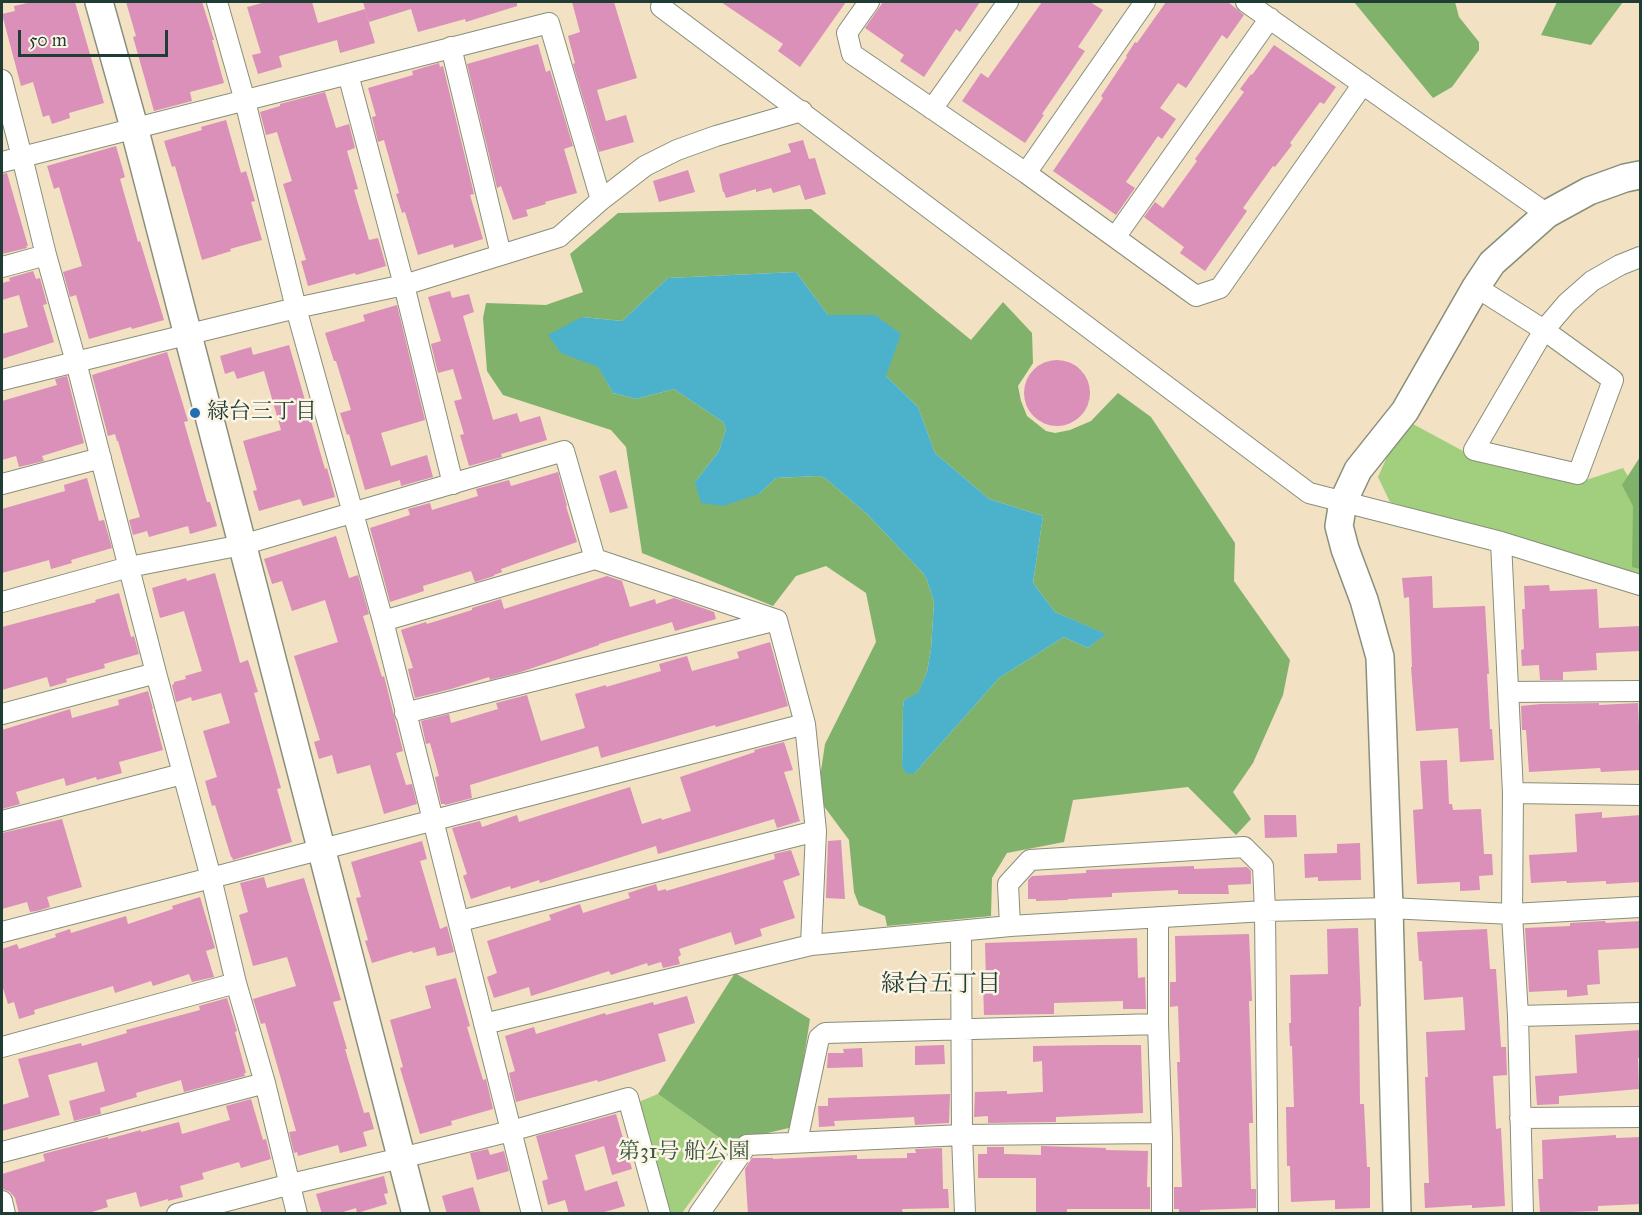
<!DOCTYPE html>
<meta charset="utf-8">
<style>
body{margin:0}
#map{position:relative;width:1642px;height:1215px;overflow:hidden;background:#f2e1c2;font-family:"IM FELL Great Primer",serif}
canvas{display:block}
.frame{position:absolute;inset:0;border:3px solid #1f3d34;pointer-events:none}
.scale{position:absolute;left:18px;top:30px;width:150px;height:27px;box-sizing:border-box;border:3px solid #1f3d34;border-top:0;padding-left:8px;font-size:18px;line-height:21px;white-space:nowrap;color:#1f3d34;-webkit-text-stroke:4px #fcf5e5;paint-order:stroke}
</style>
<div id="map">
<canvas width="1642" height="1215"></canvas>
<div class="frame"></div>
<div class="scale">50 m</div>
</div>
<script>
const c = document.querySelector('canvas').getContext('2d');
c.lineJoin = 'round';
function fill(path, color) { c.fillStyle = color; c.fill(path, 'evenodd'); }
const toPath = rows => new Path2D(rows.map(r => 'M' + r).join(''));
function stroke(path, color, width, dash) { c.strokeStyle = color; c.lineWidth = width; c.lineCap = dash ? 'butt' : 'round'; c.setLineDash(dash || []); c.stroke(path); }
function label(font, color, halo, rows, align = 'center') {
  c.font = font + ' "IM FELL Great Primer","Noto Serif JP",serif'; c.lineWidth = 5; c.setLineDash([]); c.textBaseline = 'middle'; c.strokeStyle = halo; c.fillStyle = color; for (const [text, x, y, turn = 0] of rows) {
    c.save(); c.translate(x, y); c.rotate((+turn || 0) * Math.PI / 180); c.textAlign = isNaN(turn) ? turn : align; if (halo) c.strokeText(text, 0, 0); c.fillText(text, 0, 0); c.restore();
  }
}
const green = toPath([
 [1413,424,1463,451,1586,480,1623,468,1640,496,1639,573,1535,547,1390,502,1378,477,1390,450],
 [658,1094,731,1146,682,1213,664,1213,638,1112,641,1101]
]);
const forest = toPath([
 [1354,2,1455,2,1459,17,1479,42,1479,50,1452,87,1433,98],
 [1557,2,1623,2,1591,45,1541,35],
 [811,209,971,340,1003,302,1032,333,1033,363,1018,386,1021,401,1027,416,1046,431,1055,433,1070,430,1091,421,1118,393,1151,417,1235,543,1234,581,1290,660,1283,695,1253,763,1233,792,1251,819,1236,835,1188,787,1073,800,1064,842,1007,853,992,878,991,916,887,926,885,916,859,905,854,892,849,840,823,805,819,784,825,744,876,642,866,593,826,566,796,576,773,606,642,553,626,447,611,430,503,395,487,371,483,318,486,303,546,305,583,292,570,254,618,213],
 [796,272,828,315,875,315,886,376,918,407,935,453,989,499,1043,516,1033,583,1055,612,1105,634,1088,648,1064,637,999,678,915,773,902,768,903,708,904,700,918,694,927,672,931,649,934,602,927,580,923,573,867,514,825,478,818,476,776,478,759,494,695,482,719,451,726,429,723,422,674,389,636,399,613,393,598,366,582,317,622,321,668,278],
 [1640,457,1640,569,1632,567,1633,506,1622,485],
 [735,973,810,1019,793,1127,746,1138,731,1146,658,1094]
]);
const water = toPath([
 [796,272,828,315,875,315,901,334,886,376,918,407,935,453,989,499,1043,516,1033,583,1055,612,1106,634,1088,648,1064,637,999,678,915,773,908,774,902,768,903,708,904,700,918,693,927,672,931,649,934,602,927,580,923,573,867,514,825,478,818,476,776,478,759,494,723,506,701,503,695,482,719,451,726,429,723,422,674,389,636,399,613,393,598,367,561,353,548,335,582,317,622,321,668,278]
]);
const building = toPath([
 [32,2,75,2,104,103,69,113,70,118,52,124,49,115,43,117,33,82,21,86,2,14,15,11,14,6],
 [126,2,202,2,214,40,212,40,224,83,190,92,192,101,154,111,133,37,136,36],
 [266,2,312,2,318,23,365,9,375,43,340,53,337,40,279,56,282,67,258,74,252,55,261,53,247,7],
 [363,2,517,2,517,6,466,22,465,19,418,32,411,9,369,22],
 [572,2,614,2,637,78,597,90,606,121,626,115,634,142,599,152,573,64,575,63,568,36,580,32],
 [721,2,846,2,800,67,778,51,783,44],
 [883,2,980,2,960,32,956,29,924,77,900,61,904,55,865,28],
 [1042,2,1090,2,1103,10,1078,47,1085,51,1042,114,1044,115,1025,143,962,101,981,73,988,78],
 [1166,2,1228,2,1244,15,1227,39,1222,35,1186,88,1178,83,1160,108,1176,119,1162,139,1158,136,1126,182,1135,188,1116,215,1053,171,1103,98,1101,96,1127,57,1126,56,1135,42,1137,43],
 [538,44,546,72,550,70,573,146,564,149,577,193,545,202,546,204,526,210,528,216,513,220,501,186,497,188,467,64],
 [1274,45,1336,87,1324,104,1320,102,1290,143,1292,145,1275,167,1273,166,1243,208,1247,211,1205,271,1180,253,1184,247,1144,217,1155,202,1163,208,1197,161,1195,159,1244,92,1240,89,1251,74,1252,75],
 [439,63,440,67,443,66,474,194,470,195,483,239,454,248,453,244,418,255,405,212,402,213,396,194,399,193,384,140,378,142,372,117,376,116,368,88,413,75,412,71],
 [325,92,336,128,349,124,355,148,347,151,358,189,354,190,369,240,378,238,386,266,356,275,355,273,308,286,301,261,306,260,283,184,292,181,277,132,266,135,260,112,280,106,280,104],
 [226,120,241,173,246,171,255,201,251,202,262,240,230,249,231,251,202,260,175,166,172,167,164,141,202,130,201,127],
 [803,140,809,159,815,158,826,194,805,200,800,185,773,193,771,188,756,192,756,189,726,198,724,192,723,192,719,174,791,152,788,144],
 [116,146,125,177,120,179,138,242,140,241,164,320,132,329,131,327,89,339,76,295,70,297,63,272,82,266,59,187,54,189,47,166],
 [688,170,695,192,659,202,653,181],
 [7,173,28,246,26,246,27,248,2,254,2,174],
 [33,271,36,279,40,278,47,304,43,305,54,342,2,359,2,334,28,327,19,295,2,300,2,283,10,281,9,278],
 [450,291,452,298,469,294,474,312,463,316,493,420,517,413,520,422,540,416,547,440,501,454,502,457,469,466,460,435,464,434,454,401,462,399,453,369,438,373,431,344,441,341,428,297],
 [397,305,425,420,381,433,391,466,427,455,433,477,401,486,400,480,365,490,349,434,347,435,340,413,351,410,336,361,334,361,325,333,365,321,363,315],
 [289,345,325,469,327,468,335,497,303,506,300,499,259,511,253,491,257,490,243,441,281,430,264,371,237,379,234,371,225,374,220,356,251,347,253,355],
 [167,352,188,421,184,422,207,502,210,502,217,526,190,534,188,526,149,537,147,531,133,535,129,520,140,517,118,441,117,441,115,434,108,436,92,375],
 '1024 393a33 33 0 1 1 66 0a33 33 0 1 1-66 0Z',
 [67,376,84,443,42,456,44,461,19,467,16,456,2,460,2,401,57,385,55,379],
 [616,470,628,508,610,513,599,476],
 [558,472,567,506,566,506,577,542,501,569,502,572,494,575,494,576,475,582,471,571,423,586,424,591,390,602,370,528,410,515,408,509,430,503,432,510,478,496,476,489,509,480,511,486],
 [87,478,99,521,104,520,112,548,71,560,72,563,51,569,49,560,2,573,2,509,65,491,64,485],
 [336,536,349,578,358,575,369,614,363,616,382,677,384,676,403,751,396,753,406,785,412,784,417,804,384,814,370,765,337,774,332,755,319,759,314,742,320,740,294,656,338,642,325,600,292,611,282,581,272,584,264,559],
 [215,573,240,663,248,660,258,692,254,693,281,788,277,789,292,842,233,860,232,857,231,857,215,805,212,806,205,781,217,777,203,731,230,723,221,693,192,701,191,697,176,702,172,685,174,684,174,682,186,679,185,676,202,671,184,611,160,618,152,588,186,578,187,581],
 [607,576,622,581,630,607,655,599,656,604,674,598,714,612,716,619,675,631,672,622,599,644,599,645,521,672,490,680,489,677,451,689,415,698,408,669,413,668,401,630,426,622,427,624,472,610,472,608,501,599,504,609],
 [1432,576,1433,608,1485,606,1489,674,1487,674,1490,729,1492,729,1494,760,1460,762,1458,728,1416,731,1411,667,1412,667,1409,597,1404,598,1402,578],
 [1549,585,1550,591,1597,589,1599,628,1641,626,1641,651,1596,653,1597,670,1563,672,1563,680,1540,680,1539,665,1522,666,1521,650,1524,649,1522,609,1525,609,1524,586],
 [119,593,131,637,134,636,139,654,104,664,105,668,66,679,67,682,50,687,47,677,2,690,2,627,96,602,95,600],
 [770,642,788,706,716,727,715,725,601,758,598,746,470,785,472,798,445,805,445,804,441,804,435,777,439,776,430,743,426,744,421,721,449,714,451,723,498,709,496,703,527,695,541,741,585,728,575,694,606,685,606,687,661,671,659,664,687,656,692,671,739,658,737,652],
 [148,691,153,709,152,709,163,750,119,762,122,773,97,780,96,777,66,786,64,778,16,792,20,804,2,809,2,730,70,709,72,718,119,705,118,700],
 [1599,703,1599,705,1638,703,1641,770,1601,772,1600,768,1529,772,1526,730,1522,730,1521,706,1541,704],
 [784,742,793,770,784,772,800,821,777,828,774,819,658,854,656,846,540,883,539,880,511,889,510,886,471,899,463,876,467,874,452,828,480,821,482,827,517,815,519,822,630,787,642,824,661,818,662,820,691,811,680,777,755,752,754,750],
 [1447,760,1449,804,1452,804,1453,810,1481,809,1484,854,1492,854,1493,875,1479,876,1480,890,1460,891,1460,882,1417,884,1413,810,1423,809,1420,761],
 [1602,812,1602,818,1641,815,1641,882,1606,884,1606,881,1567,883,1566,881,1531,883,1529,855,1577,852,1575,814],
 [1264,815,1296,815,1297,837,1265,838],
 [62,819,82,887,47,897,50,907,37,911,30,912,27,902,2,909,2,833],
 [841,840,845,899,826,898,828,841],
 [422,841,427,859,420,861,440,929,447,926,454,952,437,956,435,947,413,953,412,951,372,963,365,941,368,940,356,898,361,897,351,862],
 [1360,843,1361,880,1318,881,1318,877,1305,878,1304,854,1337,853,1337,844],
 [791,850,800,875,783,881,795,918,760,929,762,936,735,945,731,932,679,949,681,955,678,957,680,964,663,968,661,962,648,966,647,963,611,975,609,971,531,996,529,987,494,998,487,977,497,973,487,941,551,920,549,915,580,904,583,913,630,898,628,893,656,884,658,891,666,889,666,891,775,859,774,854],
 [1194,866,1194,869,1247,867,1251,871,1251,884,1228,885,1229,894,1178,894,1178,890,1112,893,1112,897,1068,899,1068,900,1036,901,1036,899,1028,899,1028,880,1032,876,1086,873,1086,870],
 [264,877,267,888,304,878,341,1000,333,1002,347,1049,345,1049,364,1113,369,1112,374,1129,363,1132,367,1146,340,1153,338,1145,298,1156,297,1152,294,1153,289,1132,296,1131,265,1023,261,1024,253,999,296,986,287,957,253,966,239,915,248,912,240,883],
 [200,897,215,948,206,951,214,977,192,982,189,974,153,986,151,981,115,993,113,986,34,1010,35,1014,19,1019,14,1002,8,1004,2,985,2,949,17,944,19,949,56,937,55,934,70,929,71,933,126,916,128,924,173,909,172,906],
 [1605,921,1606,923,1641,921,1641,948,1598,950,1600,984,1587,985,1588,995,1567,997,1567,990,1529,992,1525,928,1570,926,1570,923],
 [1358,928,1361,1006,1359,1007,1360,1104,1364,1104,1367,1167,1370,1167,1370,1208,1335,1209,1335,1200,1291,1202,1290,1166,1287,1166,1286,1107,1294,1107,1292,1046,1290,1046,1289,1023,1291,1023,1290,975,1328,974,1327,929],
 [1487,929,1490,969,1496,969,1501,1047,1506,1047,1507,1075,1493,1076,1496,1129,1501,1128,1505,1206,1472,1208,1472,1205,1425,1208,1424,1183,1429,1183,1425,1077,1428,1077,1426,1032,1465,1030,1463,997,1424,1000,1422,961,1419,961,1417,932],
 [1249,934,1252,1001,1249,1001,1253,1123,1249,1123,1251,1189,1256,1189,1256,1208,1200,1210,1200,1214,1179,1214,1179,1209,1174,1209,1174,1187,1182,1187,1177,1062,1180,1062,1178,1006,1170,1007,1170,982,1176,982,1175,936],
 [1137,938,1138,978,1145,977,1146,1009,1123,1009,1123,1001,1054,1003,1054,1014,984,1015,983,983,986,982,985,943],
 [456,978,470,1026,467,1027,483,1080,486,1079,493,1109,451,1121,452,1125,420,1134,400,1068,403,1067,390,1020,431,1008,425,986],
 [687,996,695,1023,658,1034,666,1061,598,1082,597,1080,516,1102,509,1073,515,1071,505,1036,534,1027,536,1034,605,1013,606,1015,653,1002,654,1005],
 [227,998,237,1031,235,1032,246,1073,244,1073,245,1076,184,1092,181,1080,136,1093,137,1097,100,1108,101,1114,74,1121,69,1101,105,1091,97,1062,48,1075,60,1115,2,1131,2,1105,29,1097,18,1059,81,1043,82,1046,127,1033,126,1030,200,1010,199,1006],
 [1641,1030,1641,1057,1638,1058,1639,1089,1559,1096,1559,1104,1537,1105,1535,1076,1577,1073,1575,1035],
 [944,1045,945,1064,915,1065,915,1046],
 [1102,1045,1141,1045,1143,1113,1056,1117,1056,1122,988,1123,988,1116,974,1117,975,1092,1007,1091,1007,1094,1043,1092,1042,1061,1033,1062,1033,1046],
 [862,1048,863,1067,827,1068,828,1053,844,1053,843,1049],
 [950,1094,949,1123,915,1125,914,1117,834,1121,835,1126,819,1127,818,1106,828,1106,828,1098],
 [251,1099,263,1140,266,1139,271,1159,241,1168,239,1162,202,1173,204,1179,180,1186,183,1197,168,1201,168,1199,140,1207,136,1192,106,1200,108,1207,86,1214,19,1214,15,1198,10,1192,3,1189,2,1174,45,1161,43,1154,108,1137,108,1139,141,1130,141,1132,179,1122,182,1134,230,1120,226,1106],
 [616,1114,632,1169,612,1175,604,1146,575,1155,585,1191,617,1181,625,1206,598,1214,569,1214,565,1200,548,1205,542,1181,548,1179,536,1136],
 [1616,1135,1616,1138,1641,1137,1641,1154,1639,1154,1641,1204,1598,1206,1598,1211,1540,1213,1538,1179,1543,1179,1542,1140],
 [1041,1146,1106,1148,1106,1150,1148,1151,1147,1187,1150,1187,1150,1209,1067,1209,1067,1214,1036,1214,1036,1178,978,1178,978,1154,987,1154,987,1147,1004,1147,1004,1154,1041,1155],
 [942,1148,943,1189,948,1189,949,1208,902,1209,903,1214,748,1214,745,1169,752,1158,773,1158,773,1159,857,1155,857,1159,907,1158,907,1153,916,1153,915,1149],
 [488,1149,490,1155,504,1151,509,1171,477,1180,470,1153],
 [384,1176,388,1193,384,1194,387,1204,357,1213,356,1208,337,1214,322,1214,316,1194],
 [473,1187,481,1214,447,1214,442,1196]
]);
const street = toPath([
 [217,2,245,101,296,308,383,621,532,1214],
 [869,2,847,33,852,54,1026,173,1196,296,1220,288,1363,84],
 [1246,2,1547,214],
 [661,7,1309,493,1501,542,1640,585],
 [451,47,501,255],
 [348,74,404,285,453,484],
 [2,80,22,157,46,255,2,267],
 [932,109,1008,2],
 [2,162,549,23,601,200],
 [1026,173,1145,2],
 [1116,236,1270,18],
 [46,255,76,362,156,673,211,878,236,983,265,1083,297,1214],
 [1476,287,1544,330,1613,380,1578,474,1474,450,1544,330,1567,303,1592,281,1620,265,1640,257],
 [2,380,296,308,404,285,559,237,601,200,645,166,677,150,716,136,802,111],
 [2,484,101,458],
 [1501,542,1513,793,1512,914,1518,1016,1523,1214],
 [2,602,129,567,242,545,564,451,595,559,777,620,805,724,816,831,811,945,1010,926,1265,911,1389,908,1512,914,1640,907],
 [383,621,595,559],
 [1508,692,1640,691],
 [405,713,777,620],
 [2,714,156,673],
 [1513,793,1640,795],
 [2,821,182,774],
 [1158,917,1158,1024,1162,1139,1162,1214],
 [460,921,816,831],
 [1010,926,1008,884,1030,860,1244,847,1263,866,1265,911,1268,1214],
 [961,931,962,1135,965,1214],
 [2,932,805,724],
 [1518,1016,1640,1013],
 [484,1024,811,945],
 [2,1047,236,983],
 [1520,1118,1640,1117],
 [797,1142,819,1038,825,1033,1158,1024],
 [2,1152,265,1083],
 [2,1201,5,1214],
 [177,1214,291,1184,401,1158,511,1131,628,1098,660,1214],
 [699,1214,747,1145,962,1135,1161,1133]
]);
const secondary = toPath([
 [99,2,134,127,416,1214],
 [1397,1214,1389,908,1380,657,1364,600,1345,549,1339,526,1343,502,1358,470,1405,411,1476,287,1492,263,1547,214,1589,191,1625,178,1640,175]
]);
const markers = [
 [195,413,6,"#1f6fb2"]
];
const poiNames = [
 ["緑台三丁目",207,413]
];
const parkNames = [
 ["第31号 船公園",684,1153]
];
const neighbourhoodNames = [
 ["緑台五丁目",941,985]
];
fill(green, '#a2cf7d');
fill(forest, '#81b26c');
fill(water, '#4cb2cb');
fill(building, '#da90b8');
stroke(street, '#888f7b', 22);
stroke(secondary, '#888f7b', 30);
stroke(street, '#fff', 20);
stroke(secondary, '#fff', 27);
for (const [x, y, r, color] of markers) { const dot = new Path2D(); dot.arc(x, y, r, 0, 2 * Math.PI); c.fillStyle = color; c.fill(dot); stroke(dot, '#fcf5e5', 2); }
label('22px', '#1f3d34', '#fcf5e5', poiNames, 'left');
label('22px', '#395a43', '#fcf5e5', parkNames);
label('24px', '#1f3d34', '#fcf5e5', neighbourhoodNames);
</script>
